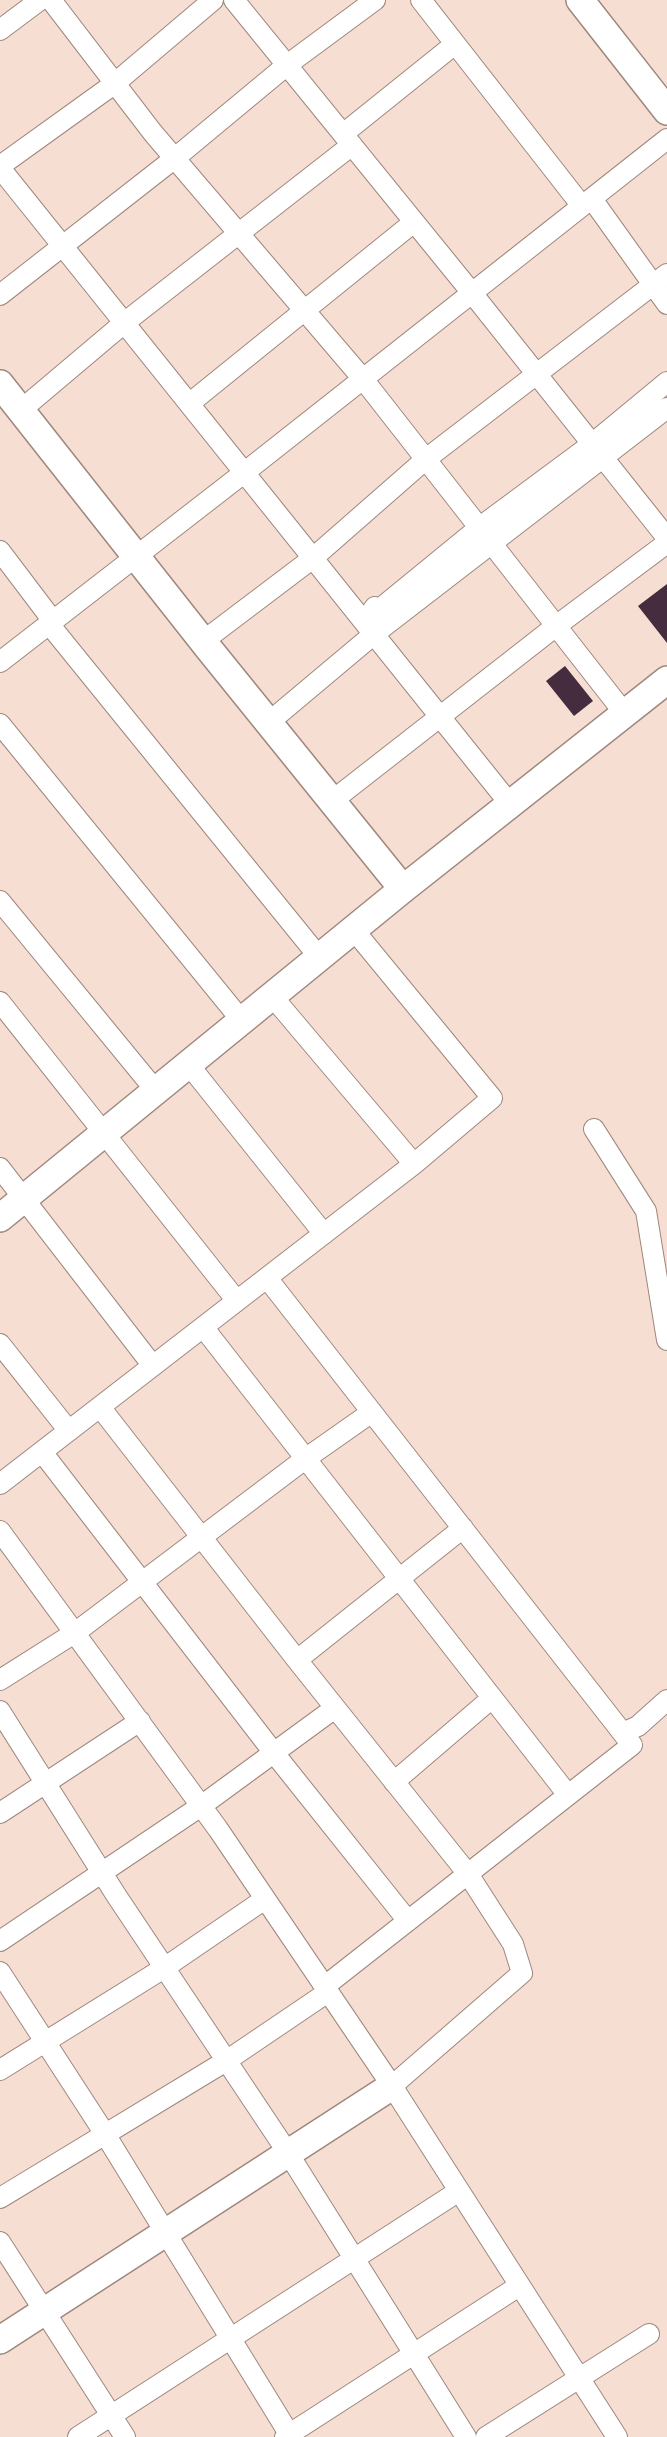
<!DOCTYPE html>
<style>
body{margin:0}
canvas{display:block;background:#f7ded2}
</style>
<canvas width="667" height="2437"></canvas>
<script>
const c = document.querySelector('canvas').getContext('2d');
c.lineJoin = 'round';
function fill(path, color) { c.fillStyle = color; c.fill(path, 'evenodd'); }
const toPath = rows => new Path2D(rows.map(r => 'M' + r).join(''));
function stroke(path, color, width, dash) { c.strokeStyle = color; c.lineWidth = width; c.lineCap = dash ? 'butt' : 'round'; c.setLineDash(dash || []); c.stroke(path); }
const building = toPath([
 [667,584,667,643,638,606],
 [565,666,593,701,574,716,546,681]
]);
const street = toPath([
 [51,0,153,133,363,379,625,714],
 [234,0,472,293,667,538],
 [421,0,582,206],
 [0,30,40,0],
 [343,134,455,44],
 [0,166,114,84,213,0],
 [0,168,510,804],
 [592,199,667,304],
 [0,295,175,158,287,65,375,0],
 [190,403,414,222],
 [21,410,124,323,352,145],
 [0,551,53,621],
 [364,622,375,607,381,608,480,527,592,444,667,382],
 [49,624,319,957],
 [202,642,313,558,426,459,667,274],
 [0,662,245,472,667,139],
 [268,723,374,634,667,408],
 [0,724,242,1021],
 [332,801,556,626,667,543],
 [0,901,156,1091],
 [272,996,414,1164],
 [0,1002,237,1301],
 [189,1065,324,1234],
 [594,1129,646,1211,667,1340],
 [0,1168,153,1366],
 [267,1278,632,1745,325,1986],
 [203,1327,568,1795],
 [0,1344,69,1431],
 [100,1407,297,1660,468,1874,513,1944,522,1973,392,2086],
 [42,1452,274,1753,408,1921],
 [0,1484,414,1164,492,1098,353,929],
 [0,1531,218,1829,392,2086,617,2437],
 [297,1660,463,1528],
 [0,1680,76,1632,305,1459,372,1412],
 [0,1711,116,1895,288,2153,466,2437],
 [623,1733,638,1726,667,1700],
 [394,1782,492,1698],
 [0,1813,140,1721],
 [0,1941,201,1806,335,1708],
 [0,1972,105,2134,291,2437],
 [0,2070,164,1968,265,1899],
 [0,2198,226,2061,328,1992],
 [0,2242,125,2437],
 [78,2437,459,2191],
 [285,2437,519,2286],
 [486,2437,649,2334]
]);
const secondary = toPath([
 [580,0,667,111],
 [0,384,209,649,403,889],
 [0,1218,403,889,667,680],
 [0,2340,392,2086]
]);
fill(building, '#452c3f');
stroke(street, '#9e877d', 22);
stroke(secondary, '#9e877d', 30);
stroke(street, '#fff', 20);
stroke(secondary, '#fff', 27);
</script>
